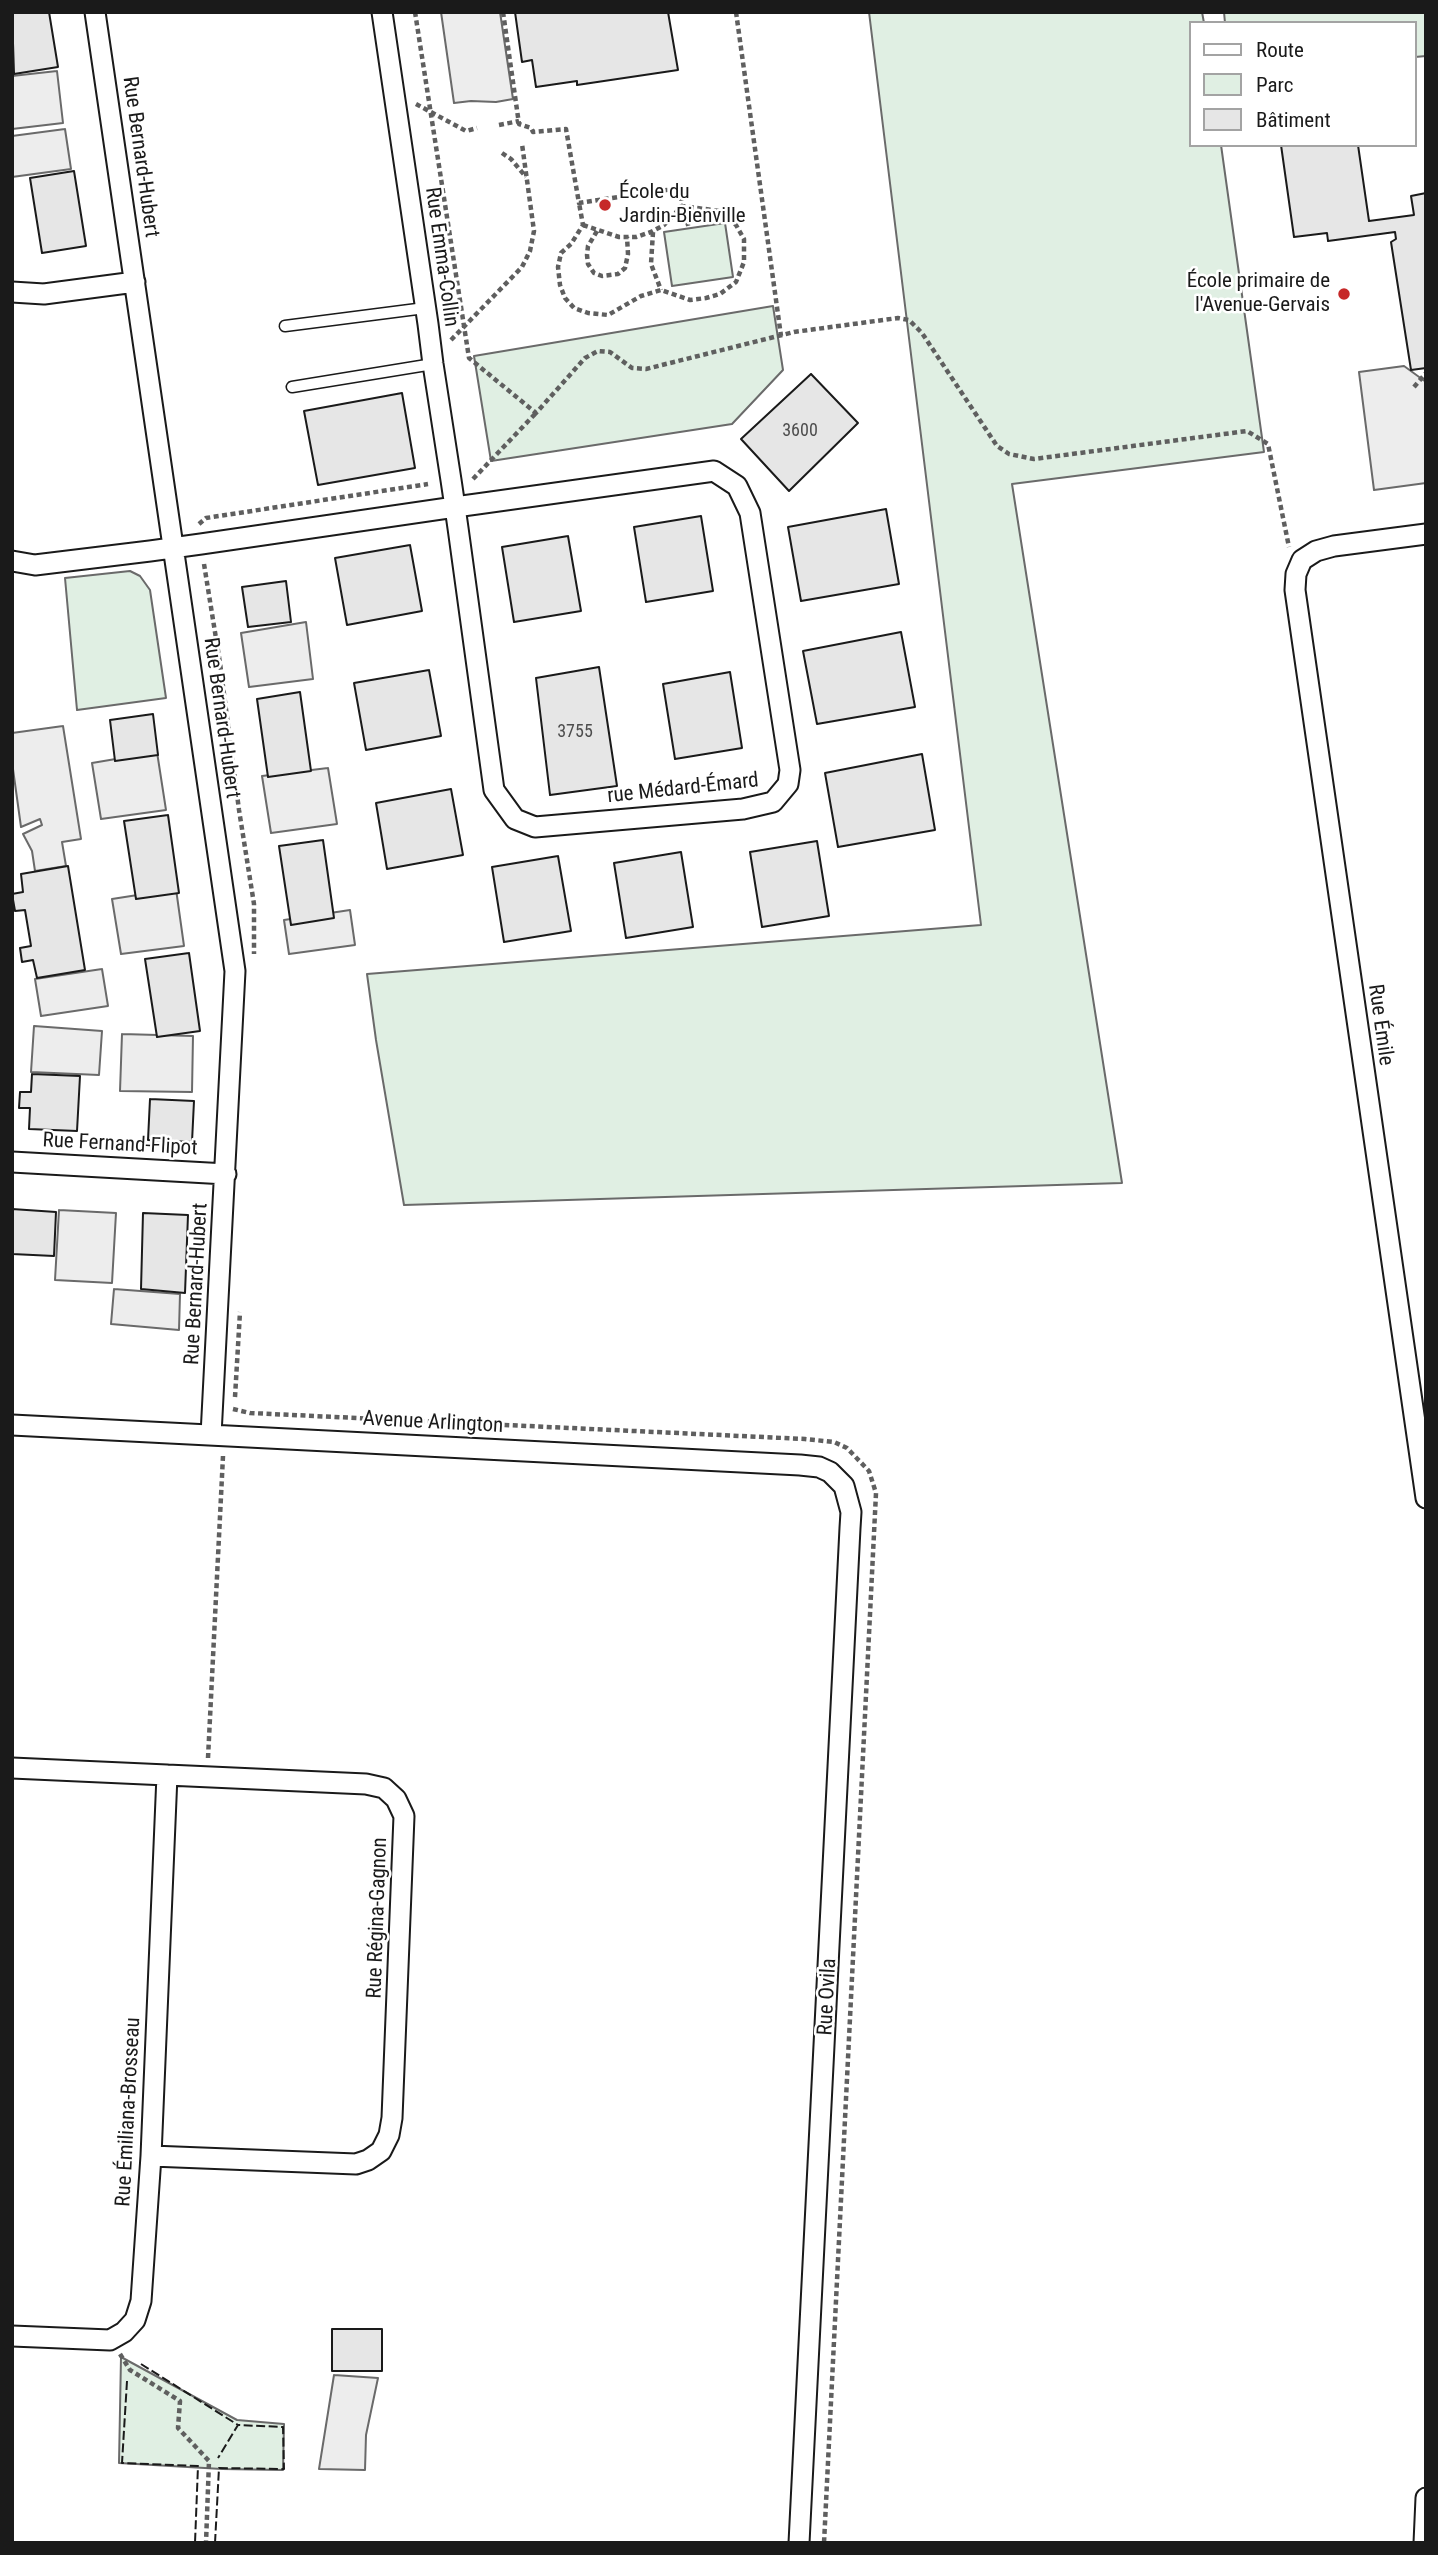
<!DOCTYPE html>
<meta charset="utf-8">
<style>
body{margin:0}
#map{position:relative;width:1438px;height:2555px;overflow:hidden;background:#fff;font-family:"Roboto Condensed",sans-serif}
canvas{display:block}
.frame{position:absolute;inset:0;border:14px solid #1a1a1a;pointer-events:none}
.legend{position:absolute;left:1189px;top:21px;width:228px;height:126px;box-sizing:border-box;background:#fff;border:2px solid #a3a3a3;margin:0;padding:9px 12px;list-style:none;font-size:21px;color:#1a1a1a}
.legend li{display:flex;align-items:center;gap:14px;height:35px}
.legend b{width:35px;border:2px solid #a3a3a3}
</style>
<div id="map">
<canvas width="1438" height="2555"></canvas>
<div class="frame"></div>
<ul class="legend">
<li><b style="height:9px;background:#fff"></b>Route</li>
<li><b style="height:19px;background:#e0efe3"></b>Parc</li>
<li><b style="height:19px;background:#e6e6e6"></b>Bâtiment</li>
</ul>
</div>
<script>
const c = document.querySelector('canvas').getContext('2d');
c.lineJoin = 'round';
function fill(path, color) { c.fillStyle = color; c.fill(path, 'evenodd'); }
const toPath = rows => new Path2D(rows.map(r => 'M' + r).join(''));
function stroke(path, color, width, dash) { c.strokeStyle = color; c.lineWidth = width; c.lineCap = dash ? 'butt' : 'round'; c.setLineDash(dash || []); c.stroke(path); }
function label(font, color, halo, rows, align = 'center') {
  c.font = font + ' "Roboto Condensed",sans-serif'; c.lineWidth = 5; c.setLineDash([]); c.textBaseline = 'middle'; c.strokeStyle = halo; c.fillStyle = color; for (const [text, x, y, turn = 0] of rows) {
    c.save(); c.translate(x, y); c.rotate((+turn || 0) * Math.PI / 180); c.textAlign = isNaN(turn) ? turn : align; if (halo) c.strokeText(text, 0, 0); c.fillText(text, 0, 0); c.restore();
  }
}
const green = toPath([
 [869,12,1202,12,1204,23,1191,23,1191,145,1221,145,1264,452,1012,484,1122,1183,404,1205,376,1040,367,974,981,925,869,12],
 [1224,12,1426,12,1426,56,1415,57,1415,23,1225,23,1224,12],
 [725,223,733,277,672,286,664,232,725,223],
 [773,306,783,370,732,424,491,461,474,356,773,306],
 [130,571,140,576,150,590,166,698,77,710,65,578,130,571],
 [121,2357,237,2420,284,2424,283,2470,222,2469,119,2463,121,2357]
]);
const parking = toPath([
 [441,12,500,12,513,99,496,102,471,101,454,103,441,12],
 [57,71,63,123,12,129,12,76,57,71],
 [65,129,71,169,12,177,12,136,65,129],
 [1404,366,1426,382,1426,483,1374,490,1359,372,1404,366],
 [306,622,313,679,249,687,241,633,306,622],
 [63,726,81,839,62,842,66,866,35,871,32,851,23,834,42,825,40,819,21,827,12,762,12,733,63,726],
 [157,752,166,810,101,819,92,763,157,752],
 [328,768,337,824,271,833,262,776,328,768],
 [176,889,184,946,121,954,112,899,176,889],
 [350,910,355,945,289,954,284,920,350,910],
 [102,969,108,1006,41,1016,35,979,102,969],
 [34,1026,102,1031,99,1075,31,1072,34,1026],
 [122,1034,193,1036,192,1092,120,1091,122,1034],
 [59,1210,116,1213,112,1283,55,1280,59,1210],
 [114,1289,180,1294,179,1330,111,1324,114,1289],
 [334,2375,378,2378,366,2435,365,2470,319,2469,334,2375]
]);
const building = toPath([
 [12,12,49,12,58,67,14,74,12,12],
 [515,12,668,12,678,70,577,85,577,81,536,87,532,60,522,62,515,12],
 [1281,145,1358,145,1369,221,1414,215,1411,196,1426,193,1426,368,1411,370,1391,242,1396,239,1395,232,1328,241,1327,233,1294,237,1281,145],
 [74,171,86,246,42,253,30,178,74,171],
 [811,374,858,423,789,491,741,439,811,374],
 [402,393,415,468,318,485,304,411,402,393],
 [886,509,899,584,801,601,788,527,886,509],
 [701,516,713,591,646,602,634,527,701,516],
 [568,536,581,611,514,622,502,547,568,536],
 [410,545,422,611,347,625,335,558,410,545],
 [286,581,291,622,248,627,242,587,286,581],
 [901,632,915,707,817,724,803,651,901,632],
 [599,667,617,786,550,795,536,678,599,667],
 [429,670,441,736,366,750,354,683,429,670],
 [730,672,742,748,675,759,663,684,730,672],
 [300,692,311,771,268,777,257,699,300,692],
 [153,714,158,755,115,761,110,720,153,714],
 [922,754,935,830,838,847,825,773,922,754],
 [451,789,463,855,387,869,376,803,451,789],
 [168,815,179,893,136,899,124,821,168,815],
 [323,840,334,918,291,925,279,846,323,840],
 [817,841,829,916,762,927,750,852,817,841],
 [681,852,693,927,626,938,614,863,681,852],
 [558,856,571,931,504,942,492,867,558,856],
 [68,866,85,970,37,978,33,960,22,962,20,948,31,946,25,910,15,911,12,894,23,892,21,874,68,866],
 [189,953,200,1031,157,1037,145,959,189,953],
 [32,1074,80,1076,77,1131,29,1129,30,1108,19,1108,20,1092,31,1092,32,1074],
 [150,1099,194,1101,192,1142,148,1140,150,1099],
 [12,1209,56,1212,54,1256,12,1254,12,1209],
 [143,1213,188,1215,185,1293,141,1289,143,1213],
 [332,2329,382,2329,382,2371,332,2371,332,2329]
]);
const path = toPath([
 [415,12,469,358,536,413,585,358,598,351,610,352,632,368,646,369,794,332,898,318,909,320,922,333,997,446,1009,454,1034,459,1247,431,1268,444,1289,547],
 [503,12,519,124,531,128,533,132,566,129,579,203,680,188,682,206,720,211,736,225,744,239,744,262,736,282,720,294,706,298,690,300,661,290,641,296,608,315,588,313,574,308,565,298,560,285,558,267,561,253,571,244,583,225,579,203],
 [736,12,781,336],
 [416,104,466,131,477,128],
 [499,125,519,121],
 [502,153,511,159,526,177],
 [583,225,619,237,636,237,651,232,664,225,682,206,689,228],
 [597,231,588,246,587,255,588,264,594,273,602,276,618,274,625,268,628,254,627,237],
 [653,232,651,264,661,290],
 [451,340,522,267,530,251,534,231,522,144],
 [1414,387,1426,373],
 [473,479,536,413],
 [199,524,206,518,428,484],
 [204,564,220,663,239,810,254,904,254,954],
 [235,1397,240,1312],
 [233,1409,250,1413,805,1439,834,1442,847,1448,869,1471,876,1493,824,2543],
 [208,1758,223,1456],
 [120,2354,130,2370,180,2401,178,2428,209,2461,206,2543]
]);
const service = toPath([
 [285,326,425,308],
 [292,387,433,364]
]);
const minor = toPath([
 [95,12,235,971,211,1435],
 [12,292,44,294,135,282],
 [1426,534,1334,546,1316,551,1302,560,1296,574,1295,590,1426,1498],
 [12,561,35,565,150,551,201,544,455,507,477,504,714,471,737,486,750,513,790,770,788,784,773,802,743,809,535,827,515,819,494,790,458,528,455,507,451,480,433,364,428,324,382,12],
 [12,1162,226,1174],
 [12,1425,800,1465,819,1467,830,1472,844,1486,851,1512,850,1528,799,2543],
 [12,1768,366,1784,384,1788,396,1799,404,1816,392,2118,389,2135,381,2151,368,2160,356,2164,151,2156],
 [12,2336,110,2340,124,2332,135,2320,141,2301,151,2156,167,1775],
 [1424,2543,1426,2498]
]);
const fence = toPath([
 [141,2364,238,2425],
 [127,2381,122,2463,198,2466,195,2543],
 [215,2543,219,2468,284,2469,283,2427,238,2425,218,2458]
]);
const markers = [
 [605,205,7,"#c62828"],
 [1344,294,7,"#c62828"]
];
const numberNames = [
 ["3600",800,431],
 ["3755",575,732]
];
const streetNames = [
 ["Rue Bernard-Hubert",140,157,82],
 ["Rue Emma-Collin",441,257,82],
 ["Rue Bernard-Hubert",221,718,82],
 ["rue Médard-Émard",683,789,-6],
 ["Rue Émile",1380,1025,82],
 ["Rue Fernand-Flipot",120,1145,3],
 ["Rue Bernard-Hubert",197,1284,-87],
 ["Avenue Arlington",433,1423,3],
 ["Rue Régina-Gagnon",378,1918,-88],
 ["Rue Ovila",828,1997,-87],
 ["Rue Émiliana-Brosseau",129,2112,-87]
];
const poiNames = [
 ["École du",619,193],
 ["Jardin-Bienville",619,217],
 ["École primaire de",1330,282,"right"],
 ["l'Avenue-Gervais",1330,306,"right"]
];
fill(green, '#e0efe3');
stroke(green, '#6a6a6a', 2);
fill(parking, '#ededed');
stroke(parking, '#6a6a6a', 2);
fill(building, '#e6e6e6');
stroke(building, '#1a1a1a', 2);
stroke(service, '#1a1a1a', 13);
stroke(minor, '#1a1a1a', 23);
stroke(path, '#5f5f5f', 4.5, [5, 3.5]);
stroke(service, '#fff', 10);
stroke(minor, '#fff', 19);
stroke(fence, '#1a1a1a', 2, [9, 3.5]);
for (const [x, y, r, color] of markers) { const dot = new Path2D(); dot.arc(x, y, r, 0, 2 * Math.PI); c.fillStyle = color; c.fill(dot); stroke(dot, '#fff', 2.5); }
label('18px', '#4d4d4d', null, numberNames);
label('21px', '#1a1a1a', '#fff', streetNames);
label('21px', '#1a1a1a', '#fff', poiNames, 'left');
</script>
